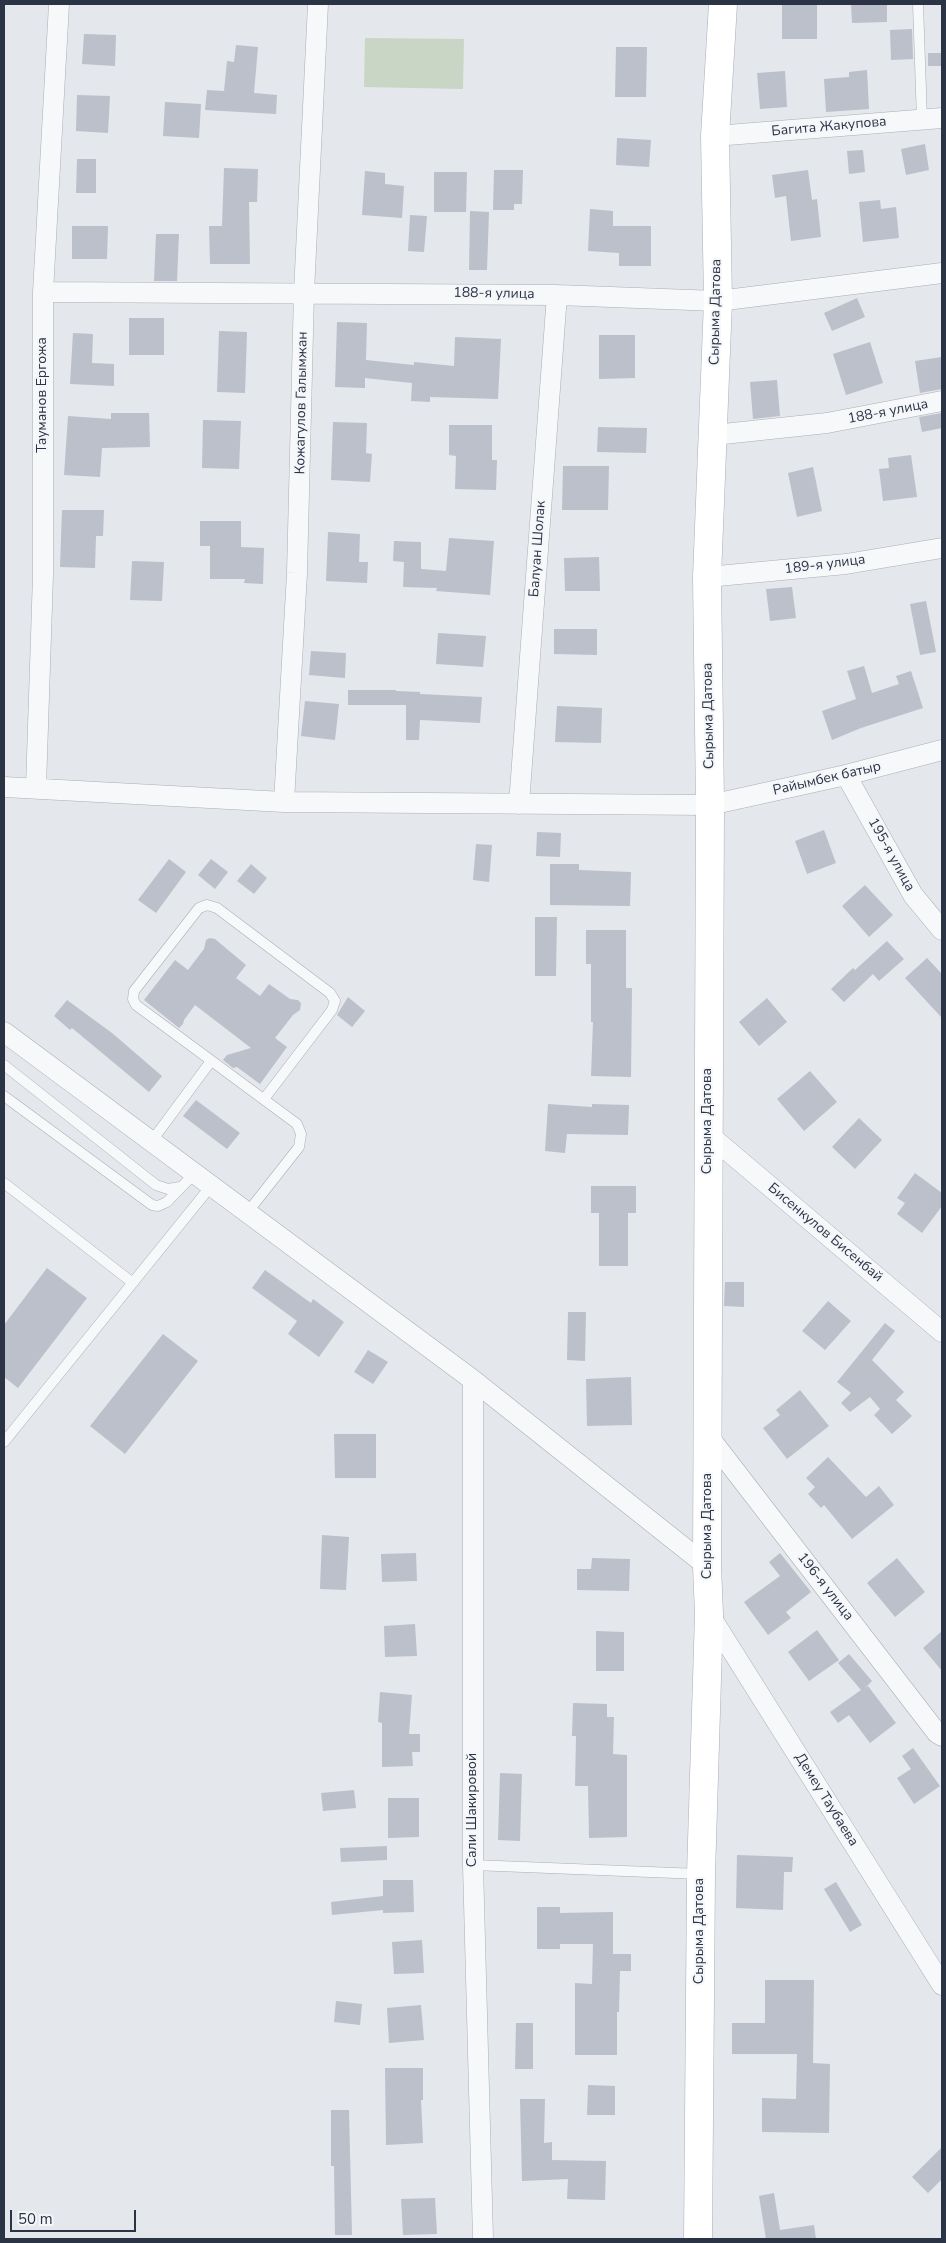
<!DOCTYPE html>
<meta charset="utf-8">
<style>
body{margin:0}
#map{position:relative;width:946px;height:2243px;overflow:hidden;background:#e4e7ec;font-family:"Nunito Sans",sans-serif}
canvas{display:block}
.frame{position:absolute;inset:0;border:5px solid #2b3445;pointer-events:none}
.scale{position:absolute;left:10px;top:2210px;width:126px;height:22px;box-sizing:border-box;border:2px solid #2b3445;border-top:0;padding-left:6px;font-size:15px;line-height:18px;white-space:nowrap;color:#2b3445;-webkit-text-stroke:4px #f4f6f9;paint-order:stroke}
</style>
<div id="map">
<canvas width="946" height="2243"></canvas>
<div class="frame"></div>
<div class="scale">50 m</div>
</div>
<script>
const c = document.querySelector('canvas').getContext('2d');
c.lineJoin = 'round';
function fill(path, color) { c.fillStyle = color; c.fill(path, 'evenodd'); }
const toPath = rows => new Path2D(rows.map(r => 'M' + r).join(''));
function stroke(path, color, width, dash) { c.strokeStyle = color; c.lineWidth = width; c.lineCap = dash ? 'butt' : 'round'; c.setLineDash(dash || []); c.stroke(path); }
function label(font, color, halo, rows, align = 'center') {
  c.font = font + ' "Nunito Sans",sans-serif'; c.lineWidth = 4; c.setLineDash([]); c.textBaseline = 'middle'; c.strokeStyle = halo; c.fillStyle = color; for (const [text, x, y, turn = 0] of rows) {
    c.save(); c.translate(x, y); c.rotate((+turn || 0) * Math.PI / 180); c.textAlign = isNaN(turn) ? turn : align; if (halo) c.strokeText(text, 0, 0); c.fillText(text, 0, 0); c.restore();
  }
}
const green = toPath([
 [365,38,464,39,463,89,364,87]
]);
const building = toPath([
 [782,4,817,4,817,39,782,39],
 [851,4,887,4,887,22,852,23],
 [912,29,913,59,891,60,890,30],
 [84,34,116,35,115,66,82,64],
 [236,45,258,47,254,93,277,95,276,114,205,110,207,90,224,91,227,61,234,62],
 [616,47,647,47,646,97,615,97],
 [928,53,942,53,942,66,928,66],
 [867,70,869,109,826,112,824,79,849,77,849,72],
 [785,71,787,107,760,109,757,73],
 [77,95,110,96,108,133,76,131],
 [165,102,201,104,199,138,163,136],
 [617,138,651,140,649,167,616,165],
 [925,144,929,170,906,175,901,149],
 [863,150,865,172,849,174,847,151],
 [77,159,96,159,96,193,76,193],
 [224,168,258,169,257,202,249,202,250,264,210,264,209,226,222,226],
 [494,170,523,170,522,204,514,204,514,210,493,210],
 [808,170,812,200,817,199,821,237,791,241,786,196,775,198,772,175],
 [365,171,385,173,385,184,404,186,402,218,362,215],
 [434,172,467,172,466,212,434,212],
 [880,200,881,209,896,207,899,238,863,242,859,202],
 [590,209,613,211,613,226,651,226,651,266,619,266,619,253,588,251],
 [470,211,489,212,487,270,469,270],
 [410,215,427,216,424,252,408,251],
 [72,226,108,226,107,259,72,259],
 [156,234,179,234,177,281,154,281],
 [857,298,865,317,832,331,824,313],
 [129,318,164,318,164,355,129,355],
 [337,322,367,323,366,360,414,365,414,362,454,366,455,337,501,339,498,399,430,397,430,402,411,401,412,383,365,378,365,388,335,387],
 [219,331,247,332,245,393,217,392],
 [73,333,93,334,92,363,114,364,114,386,70,384],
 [599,335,635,335,635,378,599,379],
 [870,342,883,383,846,395,833,354],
 [942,357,942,389,920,393,915,361],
 [777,380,780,416,753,419,750,382],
 [111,413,149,413,150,447,102,448,100,477,64,475,68,416,111,419],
 [942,413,942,428,922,432,919,417],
 [203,420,241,421,239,469,202,468],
 [333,422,367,423,366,453,372,454,370,482,331,480],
 [449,425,492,425,492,460,497,460,496,490,455,489,456,456,449,455],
 [598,427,647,428,646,453,597,452],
 [911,455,917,497,883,501,879,469,889,468,888,458],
 [563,466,609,466,608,510,562,510],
 [813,467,822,511,797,517,788,473],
 [62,510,104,510,103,536,96,536,95,568,60,567],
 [200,521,241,521,241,547,264,548,263,584,244,583,245,579,210,579,210,546,200,546],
 [328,532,360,534,359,562,368,562,367,583,326,581],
 [449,538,494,541,490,595,436,591,437,588,403,587,404,562,393,561,394,541,421,542,421,569,446,571],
 [599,557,600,591,565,591,564,558],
 [132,561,164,562,162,601,130,600],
 [792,587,796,618,770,621,766,589],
 [926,601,936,652,920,655,910,604],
 [554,629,597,629,597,655,554,654],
 [438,633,486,636,483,667,436,664],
 [311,651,346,653,345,678,309,675],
 [864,666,872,693,899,684,896,676,911,671,923,708,861,728,832,740,822,711,856,699,847,671],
 [348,690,396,690,396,691,420,692,420,694,482,697,480,723,420,720,419,740,406,740,406,705,348,705],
 [305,701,339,704,335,740,301,736],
 [557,706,602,708,601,743,555,742],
 [824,830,836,863,807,874,795,841],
 [537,832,561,833,560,857,536,856],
 [476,844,492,845,489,882,473,880],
 [169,859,186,872,156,913,138,900],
 [211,859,228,872,215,889,198,875],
 [251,864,267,878,254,894,237,881],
 [550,864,579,864,579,870,631,872,630,906,550,905],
 [865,885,893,915,869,937,842,906],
 [535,917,557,917,556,976,535,976],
 [586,930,626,930,626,988,632,988,631,1077,591,1076,593,1022,591,1022,591,964,586,964],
 [210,938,215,939,246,965,236,978,260,996,269,984,290,999,298,1000,301,1003,300,1010,293,1015,275,1038,287,1047,260,1084,237,1067,233,1068,223,1060,227,1055,251,1048,195,1005,184,1020,183,1024,179,1028,144,1000,175,960,188,970,204,949,206,940],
 [887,941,904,959,879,981,873,974,844,1002,831,989,853,968,855,970],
 [927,958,942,974,942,1018,905,978],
 [348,997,365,1011,352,1027,337,1015],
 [767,998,787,1022,759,1046,739,1022],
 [67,1000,112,1033,162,1076,149,1092,72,1028,70,1030,54,1016],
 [810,1071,837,1102,804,1131,777,1099],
 [196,1100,240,1133,227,1149,183,1116],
 [548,1104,592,1107,592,1104,629,1105,628,1135,567,1134,565,1153,545,1151],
 [859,1118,882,1140,855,1169,832,1147],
 [915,1173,942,1193,942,1206,922,1233,897,1214,905,1203,897,1198],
 [591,1186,636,1186,636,1213,628,1213,628,1266,599,1266,599,1213,591,1213],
 [47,1268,87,1298,18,1388,4,1377,4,1325],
 [265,1270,311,1303,313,1299,344,1322,319,1357,288,1334,297,1321,252,1288],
 [725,1282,744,1282,744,1307,724,1306],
 [828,1301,851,1321,825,1350,802,1331],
 [568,1312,586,1312,585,1361,567,1360],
 [885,1323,895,1331,872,1360,904,1392,896,1400,912,1416,892,1434,874,1415,880,1409,870,1397,850,1412,841,1403,851,1393,837,1382],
 [163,1334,198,1361,125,1454,90,1426],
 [368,1350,388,1362,373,1384,354,1372],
 [631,1377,632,1425,587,1426,586,1379],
 [800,1390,829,1426,787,1459,763,1428,780,1415,776,1410],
 [334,1434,376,1434,376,1478,335,1478],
 [828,1457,866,1497,879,1486,894,1505,852,1539,824,1505,821,1508,808,1494,815,1487,806,1478],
 [322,1535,349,1537,346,1590,320,1589],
 [416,1553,417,1581,382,1582,381,1554],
 [780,1553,811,1592,786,1612,791,1618,768,1635,744,1602,780,1576,769,1562],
 [592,1558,630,1559,629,1591,577,1590,577,1569,591,1569],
 [897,1558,925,1592,895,1617,867,1583],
 [415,1624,417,1656,385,1657,384,1626],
 [817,1630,839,1660,809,1681,788,1652],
 [596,1631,624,1632,624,1671,596,1671],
 [942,1631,942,1671,923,1648],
 [849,1654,872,1681,865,1688,868,1686,896,1723,870,1743,849,1715,838,1723,830,1712,861,1690,838,1663],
 [380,1692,412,1695,409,1734,420,1734,420,1752,412,1752,413,1766,382,1767,382,1723,378,1722],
 [573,1703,607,1704,607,1717,614,1717,613,1754,627,1755,627,1837,589,1838,588,1786,575,1786,576,1736,572,1736],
 [913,1748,940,1786,914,1804,897,1778,911,1769,902,1756],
 [500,1773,522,1774,520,1841,498,1840],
 [354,1790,356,1808,323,1811,321,1793],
 [388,1798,419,1798,419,1837,388,1838],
 [387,1846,387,1860,341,1862,340,1848],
 [737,1855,793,1857,792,1872,784,1872,783,1910,736,1908],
 [383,1880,413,1880,414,1912,383,1913,383,1910,332,1915,331,1902,383,1896],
 [836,1882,862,1925,850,1932,824,1889],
 [537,1907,560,1907,560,1913,613,1912,613,1954,631,1954,631,1971,620,1971,619,2012,617,2012,617,2055,575,2055,575,1983,592,1984,593,1944,560,1944,560,1949,537,1949],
 [422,1940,424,1973,394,1974,392,1942],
 [765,1980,814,1980,813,2063,830,2064,829,2133,762,2132,762,2098,796,2099,797,2054,732,2054,732,2023,765,2023],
 [336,2001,362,2004,360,2025,334,2022],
 [421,2005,424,2040,389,2043,387,2008],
 [516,2023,533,2023,533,2069,515,2069],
 [385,2068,423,2068,423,2100,421,2100,423,2143,386,2145],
 [588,2085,615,2086,615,2115,587,2115],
 [520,2099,545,2099,544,2143,552,2142,552,2160,606,2161,605,2200,567,2199,568,2179,522,2181],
 [331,2110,349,2110,352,2235,335,2235,334,2166,331,2166],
 [942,2147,942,2179,928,2193,912,2177],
 [774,2193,780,2230,814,2225,816,2239,766,2239,759,2196],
 [435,2198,437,2234,403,2235,401,2199]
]);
const lane = toPath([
 [918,4,922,120],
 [4,1065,156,1185,168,1189,180,1187],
 [4,1096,152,1205,158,1206,167,1202,194,1174],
 [151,1142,211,1061],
 [4,1183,133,1283],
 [247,1213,299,1147,301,1134,297,1124,136,1005,133,999,134,991,199,908,207,905,217,908,330,993,335,1001,332,1010,264,1099],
 [4,1442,211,1186],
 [473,1865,700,1874]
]);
const street = toPath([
 [715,136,942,118],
 [43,292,557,295,718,301,942,273],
 [714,435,827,423,942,401],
 [707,577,846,564,942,548],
 [846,775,913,895,942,930],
 [4,787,284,802,710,805,846,775,942,750],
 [36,787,43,575,43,292,59,4],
 [284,802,297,573,304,292,318,4],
 [519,804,557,295],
 [4,1032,473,1380,707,1566],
 [708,1134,942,1332],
 [473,1380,473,1865,483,2239],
 [709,1437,937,1733,942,1736],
 [709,1614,942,1985]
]);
const secondary = toPath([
 [698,2239,701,1874,709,1614,707,1566,710,805,707,577,718,301,715,136,723,4]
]);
const streetNames = [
 ["Багита Жакупова",829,127,-5],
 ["188-я улица",494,294,1],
 ["Сырыма Датова",716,312,-89],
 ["Тауманов Ергожа",43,395,-90],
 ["Кожагулов Галымжан",302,403,-89],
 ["188-я улица",888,412,-11],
 ["Балуан Шолак",538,549,-86],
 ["189-я улица",825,565,-7],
 ["Сырыма Датова",709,716,-91],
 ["Райымбек батыр",827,779,-13],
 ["195-я улица",891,855,61],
 ["Сырыма Датова",708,1121,-90],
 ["Бисенкулов Бисенбай",825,1233,40],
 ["Сырыма Датова",708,1526,-90],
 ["196-я улица",825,1587,52],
 ["Демеу Таубаева",826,1800,58],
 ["Сали Шакировой",473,1810,-90],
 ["Сырыма Датова",700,1931,-90]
];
fill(green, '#c9d6c5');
fill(building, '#bbc0ca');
stroke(lane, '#a9aeb7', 11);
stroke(street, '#a9aeb7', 21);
stroke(secondary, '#a9aeb7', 29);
stroke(lane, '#f7f8fa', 10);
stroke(street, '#f7f8fa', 20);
stroke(secondary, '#fff', 28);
label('14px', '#2b3445', '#f4f6f9', streetNames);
</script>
